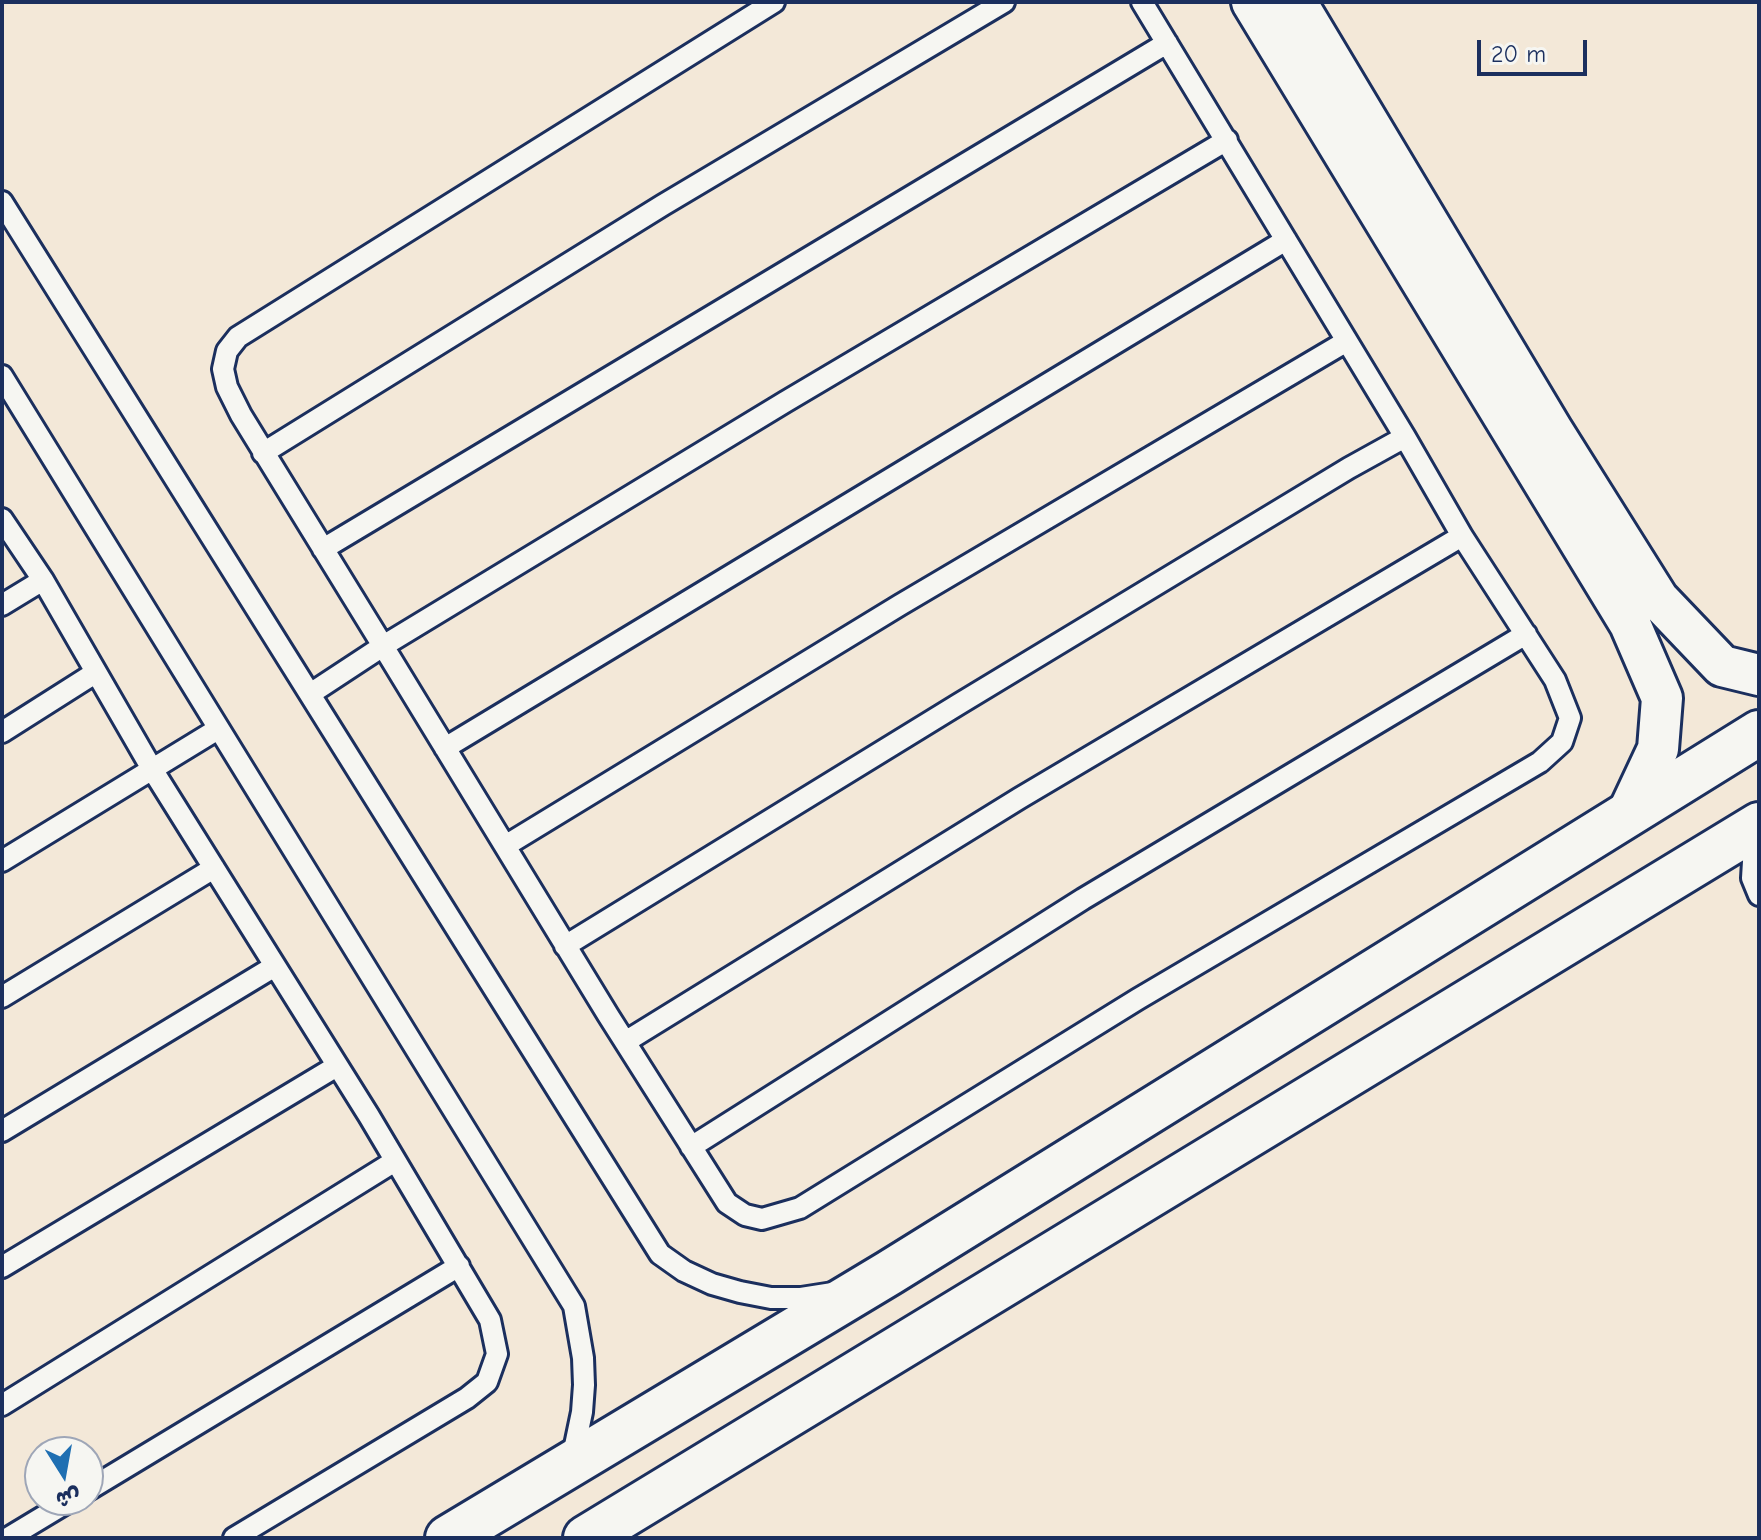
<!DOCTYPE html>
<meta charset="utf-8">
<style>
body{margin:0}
#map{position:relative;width:1761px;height:1540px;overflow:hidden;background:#f6f6f2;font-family:"Comic Neue","Playpen Sans Arabic",sans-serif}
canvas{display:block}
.frame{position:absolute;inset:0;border:4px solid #1b2f5e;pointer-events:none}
.north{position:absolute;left:24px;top:1436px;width:80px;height:80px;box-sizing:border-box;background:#f6f6f2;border:2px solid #9ea6b7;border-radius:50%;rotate:169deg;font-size:22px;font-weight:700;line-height:32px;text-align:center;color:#1b2f5e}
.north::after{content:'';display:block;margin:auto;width:28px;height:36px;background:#1f6fb2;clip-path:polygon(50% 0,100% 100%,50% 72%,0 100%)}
.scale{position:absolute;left:1477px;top:40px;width:110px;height:36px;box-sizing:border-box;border:4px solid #1b2f5e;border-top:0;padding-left:10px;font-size:24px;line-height:28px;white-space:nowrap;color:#1b2f5e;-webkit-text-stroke:6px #f6f6f2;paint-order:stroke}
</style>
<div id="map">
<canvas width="1761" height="1540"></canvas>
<div class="frame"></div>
<div class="north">ش</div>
<div class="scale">20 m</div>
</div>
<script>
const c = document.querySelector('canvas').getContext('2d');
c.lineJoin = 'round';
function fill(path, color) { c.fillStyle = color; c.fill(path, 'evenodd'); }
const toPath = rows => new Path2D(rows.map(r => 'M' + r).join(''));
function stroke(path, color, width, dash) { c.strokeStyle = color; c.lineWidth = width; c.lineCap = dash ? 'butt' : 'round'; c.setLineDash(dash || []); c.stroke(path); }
const built = toPath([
 [2,2,1759,2,1759,1538,2,1538],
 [40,1452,88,1452,88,1500,40,1500]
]);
const service = toPath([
 [774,2,238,337,227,351,223,369,227,387,241,415,383,646,785,402,1227,140],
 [2,202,660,1254,684,1271,712,1284,740,1292,771,1298,801,1298,833,1293],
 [2,376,574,1306,583,1358,584,1385,582,1412,572,1460],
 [263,453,663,205,1004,2],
 [2,519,43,580,152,769,369,1116,490,1320,497,1354,487,1382,467,1398,234,1538],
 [323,549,1167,43],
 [2,605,43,580],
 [310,694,383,646,608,1015,727,1203,745,1215,762,1219,800,1208,1138,999,1540,762,1562,742,1570,718,1555,680,1462,536,1405,437,1142,2],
 [2,732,95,673],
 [445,748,1286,240],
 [1755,828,1752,878,1759,895],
 [505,846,900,605,1347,341],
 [2,861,218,729],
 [565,946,959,704,1349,468,1405,437],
 [2,997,214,868],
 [625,1042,1020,798,1462,536],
 [2,1131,275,966],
 [691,1147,1083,899,1526,634],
 [2,1267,337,1066],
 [2,1405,395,1161],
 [88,1490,459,1266],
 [8,1538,71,1500]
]);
const minor = toPath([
 [1252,2,1630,624,1662,698,1658,749,1628,813],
 [1296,2,1552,430,1658,599,1722,666,1759,675]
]);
const tertiary = toPath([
 [586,1538,1759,825]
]);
const secondary = toPath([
 [448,1538,889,1273,1759,733]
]);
fill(built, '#f3e8d8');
stroke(service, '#1b2f5e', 26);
stroke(minor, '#1b2f5e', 46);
stroke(tertiary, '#1b2f5e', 50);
stroke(secondary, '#1b2f5e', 50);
stroke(service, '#f6f6f2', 20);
stroke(minor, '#f6f6f2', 40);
stroke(tertiary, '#f6f6f2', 44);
stroke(secondary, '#f6f6f2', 44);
</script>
